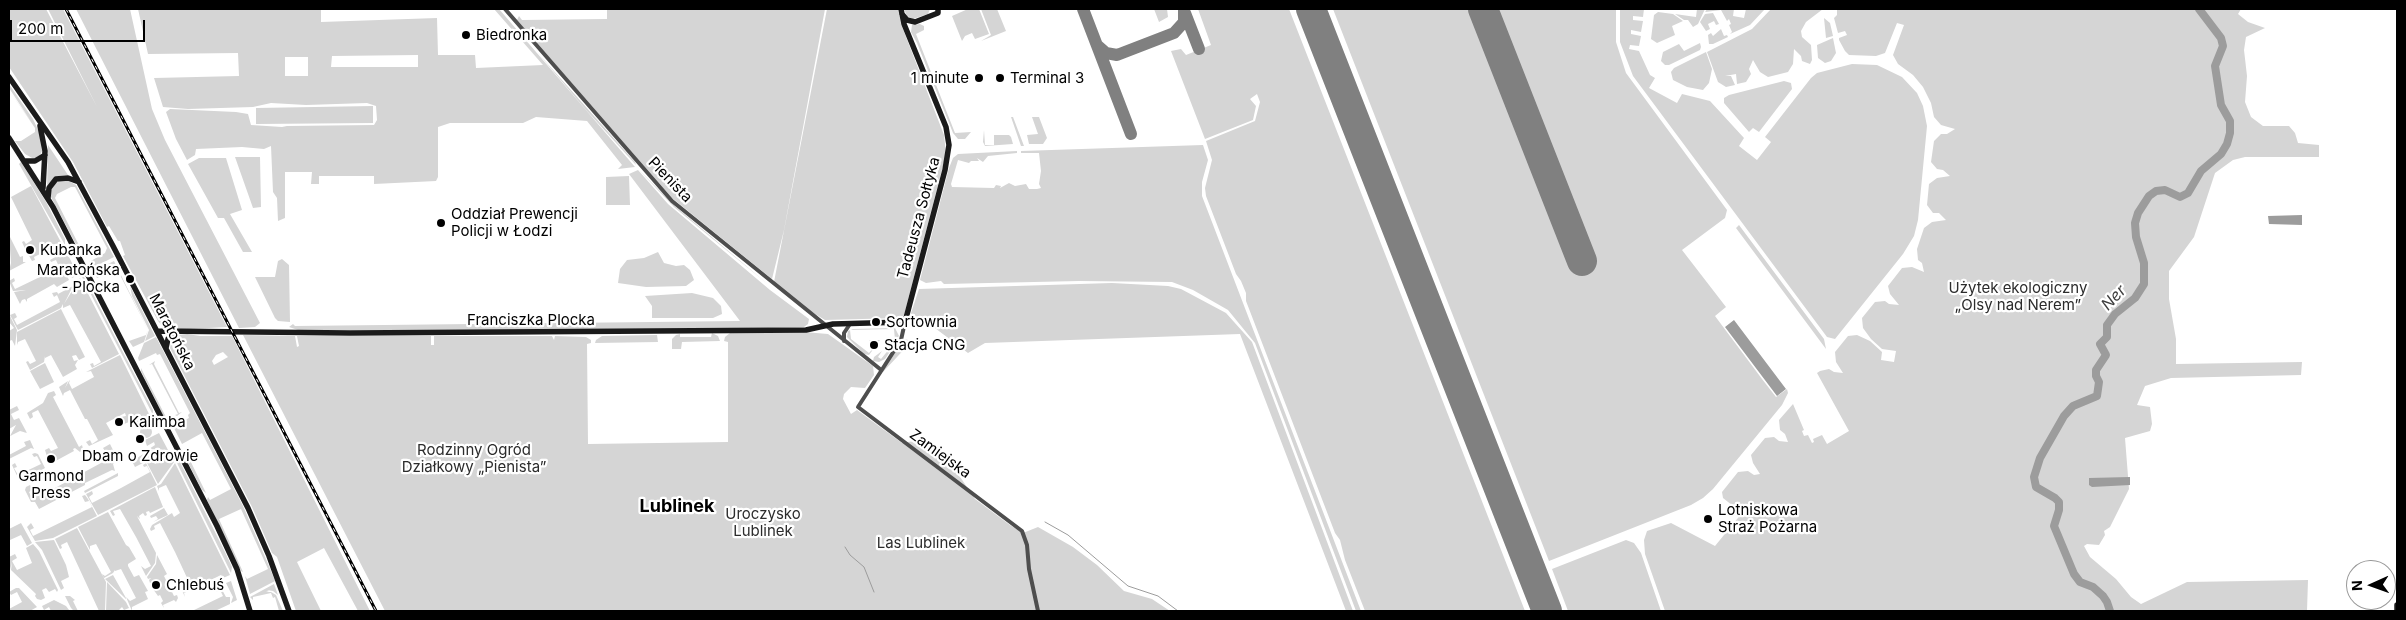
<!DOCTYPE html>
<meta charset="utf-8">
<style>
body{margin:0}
#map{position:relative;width:2406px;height:620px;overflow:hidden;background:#fff;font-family:Inter,sans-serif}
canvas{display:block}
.frame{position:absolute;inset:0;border:10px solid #000;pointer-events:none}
.north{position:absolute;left:2346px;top:560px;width:50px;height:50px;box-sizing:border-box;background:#fff;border:1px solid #999;border-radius:50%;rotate:268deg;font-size:14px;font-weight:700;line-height:20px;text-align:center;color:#000}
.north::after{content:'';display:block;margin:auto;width:18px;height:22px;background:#000;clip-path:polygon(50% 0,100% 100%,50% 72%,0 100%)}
.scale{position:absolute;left:10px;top:20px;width:135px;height:22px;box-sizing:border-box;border:2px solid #000;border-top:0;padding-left:6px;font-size:15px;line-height:18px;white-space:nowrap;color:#000;-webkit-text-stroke:4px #fff;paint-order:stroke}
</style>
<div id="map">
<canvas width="2406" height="620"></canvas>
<div class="frame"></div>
<div class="north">N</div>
<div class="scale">200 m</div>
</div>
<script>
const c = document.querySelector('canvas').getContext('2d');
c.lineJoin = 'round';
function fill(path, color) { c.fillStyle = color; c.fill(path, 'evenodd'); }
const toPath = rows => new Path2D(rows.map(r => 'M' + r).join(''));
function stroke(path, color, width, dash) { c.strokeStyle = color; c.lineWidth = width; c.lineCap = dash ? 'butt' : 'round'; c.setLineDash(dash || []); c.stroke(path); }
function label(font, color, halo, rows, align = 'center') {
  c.font = font + ' Inter,sans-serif'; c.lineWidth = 4.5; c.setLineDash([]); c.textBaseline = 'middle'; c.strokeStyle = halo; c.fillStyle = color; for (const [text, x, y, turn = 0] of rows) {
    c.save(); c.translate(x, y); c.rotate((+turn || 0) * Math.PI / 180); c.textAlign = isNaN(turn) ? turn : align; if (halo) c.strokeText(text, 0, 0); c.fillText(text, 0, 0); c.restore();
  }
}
const green = toPath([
 [9,9,46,9,97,107,48,9,63,9,227,327,172,330,163,327,158,321,123,256,125,255,120,241,118,241,109,226,107,227,73,162,9,67],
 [76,9,130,9,152,109,165,140,260,323,255,327,239,328],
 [138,9,321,9,321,22,437,18,438,55,475,55,476,68,543,65,494,9,499,9,635,167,618,169,622,165,587,121,536,117,523,123,450,123,438,127,438,177,436,181,374,184,374,176,319,176,319,184,311,184,312,172,285,172,285,218,278,221,277,198,273,192,271,146,264,149,242,147,196,149,195,155,187,160,176,139,166,112,170,109,236,112,248,114,251,125,282,127,287,126,374,125,377,120,376,106,367,103,306,105,271,103,253,107,188,109,163,107,154,78,239,76,238,53,148,54],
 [418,55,418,67,331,67,332,56],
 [285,57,308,57,308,76,285,76],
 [607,9,825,9,784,230,772,279,672,198,517,20,519,16,522,20,607,19],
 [827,9,898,9,901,24,944,135,946,154,943,166,904,315,900,318,825,320,810,311,774,282],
 [904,9,930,9,928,14,913,19,907,16],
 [968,9,979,9,989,34,975,39,972,33,965,36,962,41,952,16],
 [981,9,997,9,1006,31,981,41,991,35],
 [1154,9,1167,9,1168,17,1159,22],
 [1198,9,1289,9,1525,611,1365,611,1345,560,1340,540,1335,533,1246,301,1246,293,1241,281,1236,274,1206,196,1205,188,1212,160,1206,141,1255,121,1260,102,1257,94,1250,99,1256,106,1253,120,1205,139,1171,51,1181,49,1186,55,1211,45],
 [1333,9,1616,9,1616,42,1626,73,1727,210,1725,218,1682,250,1726,307,1715,316,1762,379,1776,397,1787,389,1788,393,1782,405,1713,489,1703,498,1691,505,1549,561],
 [1620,9,1644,9,1643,17,1633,16,1633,20,1643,21,1641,32,1631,30,1631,34,1641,36,1639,46,1630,45,1629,49,1639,51,1650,75,1655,78,1649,88,1677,103,1682,94,1710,101,1744,138,1739,146,1757,160,1771,142,1765,137,1811,78,1817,73,1852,64,1877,65,1902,77,1917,93,1923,106,1927,126,1918,220,1914,236,1903,254,1835,339,1827,337,1633,76,1620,42],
 [1697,9,1705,9,1698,24,1693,27,1688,20,1684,20,1675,14,1696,17],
 [1707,9,1734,9,1733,16,1744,18,1746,9,1765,9,1750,25,1730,34,1732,32,1729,25,1731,24,1729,19,1727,21,1721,10,1705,12],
 [1771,9,1823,9,1806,22,1801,31,1802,37,1811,45,1812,60,1810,64,1802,61,1801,56,1794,49,1793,64,1788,72,1768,77,1760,72,1753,60,1749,69,1751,74,1746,82,1737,84,1736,74,1725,76,1731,76,1735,85,1726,87,1718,82,1707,52,1752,29],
 [1837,9,2241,9,2238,14,2248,22,2265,28,2246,37,2244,50,2247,76,2245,102,2251,117,2263,126,2289,126,2295,133,2298,143,2319,145,2319,157,2245,157,2233,160,2215,173,2194,237,2169,271,2169,299,2176,339,2176,364,2302,362,2301,375,2171,378,2145,386,2137,405,2150,407,2152,424,2150,431,2125,438,2129,489,2110,527,2104,531,2105,535,2099,545,2087,544,2084,546,2090,557,2116,579,2131,597,2141,604,2187,582,2308,580,2307,611,1665,611,1645,554,1644,540,1647,531,1671,523,1715,546,1742,513,1723,498,1722,492,1738,472,1748,471,1754,475,1760,474,1753,463,1751,455,1765,438,1774,437,1779,441,1788,442,1785,434,1780,430,1779,420,1793,404,1804,430,1802,431,1804,436,1808,435,1812,443,1814,442,1813,439,1822,435,1827,444,1849,431,1817,373,1820,371,1829,369,1834,372,1843,373,1836,362,1835,352,1848,336,1857,335,1870,341,1882,352,1881,360,1894,362,1896,351,1882,349,1871,339,1863,328,1862,318,1875,302,1885,301,1889,304,1899,305,1890,294,1888,286,1902,268,1912,267,1924,272,1922,263,1918,260,1917,249,1924,228,1932,222,1946,220,1939,213,1933,213,1927,205,1929,184,1937,178,1950,176,1943,170,1937,169,1931,162,1934,141,1941,134,1947,134,1955,129,1941,125,1934,117,1931,103,1923,87,1913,75,1898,64,1893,55,1904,25,1897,23,1885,53,1876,56,1849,55,1845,51,1839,40,1839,38,1847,35,1845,31,1838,33,1834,18,1837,15],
 [1658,12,1673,14,1683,21,1672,26,1675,35,1657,43,1651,39,1654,15],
 [1713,13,1719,24,1716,25,1714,21,1708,24,1710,29,1706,31,1700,22,1705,14],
 [1824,18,1830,23,1833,36,1826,38],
 [920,24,924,26,924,30,916,34,955,133,971,132,965,139,958,139,953,133,917,43,911,32,912,25],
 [1721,29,1724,36,1727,35,1728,37,1713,44,1709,44,1708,35,1711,33,1713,36],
 [1833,38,1836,53,1831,61,1825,63,1818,58,1817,45],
 [1700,43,1701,47,1700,50,1669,65,1665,65,1661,61,1663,52,1679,44,1684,51],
 [537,52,635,162,636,165,587,111],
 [1706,52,1712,69,1709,83,1703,90,1687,87,1673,80,1671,72,1674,68],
 [1784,81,1791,83,1792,89,1759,132,1753,128,1749,132,1724,103,1724,98,1729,95],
 [9,84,33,119,39,132,42,151,40,155,34,159,25,154,15,141,21,141,35,132,35,128,9,90,32,123,9,88],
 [373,106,373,123,256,124,256,108],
 [1011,117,1013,117,1024,146,1021,146],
 [1032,117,1039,117,1047,138,1043,144,1029,144,1027,135,1038,134],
 [984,130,985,145,994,145,994,135,1009,135,1011,137,1013,144,985,146,983,142],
 [48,145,68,175,59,176,47,190],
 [1203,145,1208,160,1202,182,1202,196,1361,611,1356,611,1255,343,1228,310,1193,290,1172,282,1079,281,944,284,941,281,926,283,920,280,949,168,953,158,958,154,1017,151,1017,153,988,156,983,162,977,158,979,161,971,161,969,163,958,160,951,184,952,187,994,188,996,185,1001,186,1000,188,1009,183,1015,186,1026,184,1029,189,1037,189,1041,188,1039,184,1041,171,1039,153,1021,153,1021,151],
 [235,157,260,157,261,207,253,208],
 [199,158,226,158,242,210,230,214,252,252,243,252,224,218,218,218,188,164],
 [21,162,46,202,65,239,65,245,19,164],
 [638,170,668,204,770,290,809,319,808,324,804,327,592,330,298,330,289,327,293,324,295,326,740,321,629,174],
 [639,170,676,207,770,286,674,207],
 [629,176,630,205,606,205,606,177],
 [65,179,76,185,114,257,92,268,89,262,105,253,107,248,75,187,71,187,57,194,55,198,84,255,81,254,51,197,51,190,58,181],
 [31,186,63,246,60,244,34,257,35,260,32,261,28,254,33,252,31,247,27,248,27,253,22,242,24,241,26,244,32,240,11,197],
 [1739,225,1824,339,1826,349,1736,228],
 [9,235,20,257,23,256,23,262,26,262,9,271,11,263],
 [66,251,78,275,72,278,70,274,67,276,69,280,57,287,54,284,27,299,27,302,25,299,22,300,20,304,14,292,26,290,13,291,9,281,14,278,15,281,12,283,15,289,42,276,59,267,56,260,51,262,50,260],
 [658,252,664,263,676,266,684,265,690,270,694,280,686,286,646,287,618,283,620,269,627,260,644,258],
 [282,259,289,265,290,322,278,321,275,318,255,277,275,277,278,261],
 [114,261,148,330,144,342,133,347,129,341,146,335,148,330,118,271,113,270,97,278,94,271],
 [82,277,84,277,92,292,153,410,153,415],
 [80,278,119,354,92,368,90,364,93,363,94,366,101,362,70,305,63,308,63,311,63,304,61,308,18,330,10,315,15,313,17,317,14,319,17,325,60,302,57,295,54,297,52,293,57,292,60,297,58,294,73,286,64,304],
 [1112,283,1168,286,1181,289,1226,313,1252,342,1353,611,1346,611,1240,334,985,343,968,353,927,322,912,320,910,316,919,289],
 [130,286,155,336,145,341,149,330,132,296],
 [692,293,713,298,721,306,722,314,713,318,652,318,652,306,645,296],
 [61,309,85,357,79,360,76,355,72,356,74,361,78,360,75,365,77,369,63,377,51,355,45,358,45,356,44,362,30,370,26,362,28,361,30,364,36,361,25,339,18,342,17,345,17,332],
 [10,316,17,330,15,346,12,340,9,341,9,331,14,328,9,322],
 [895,328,899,336,895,340,894,329,850,330,851,339,869,353,876,345,869,340,880,340,869,355,864,354,847,337,848,331,853,329],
 [804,332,828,334,873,366,874,375,865,388,851,387,844,394,843,399,851,414,857,410,902,443,914,441,922,443,948,459,975,499,1010,525,1023,533,1038,527,1073,547,1097,565,1124,591,1152,599,1170,611,385,611,243,335,295,336,297,347,299,346,297,336,431,336,431,345,434,345,434,336,552,336,554,340,555,336,586,337,591,340,591,343,587,344,588,444,728,442,728,342,724,341,725,337,730,333],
 [712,333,718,336,720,341,682,342,681,349,672,349,672,339,676,335,680,334,680,337,711,337],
 [187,334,200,336,232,336,370,611,358,611,324,548,297,562,321,611,296,611,277,557,272,553,252,507,170,348,172,338,177,335],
 [223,352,228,357,214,365,212,361,216,355],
 [657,335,658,342,595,343,596,340,602,336],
 [156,337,243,506,269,566,275,581,250,594,245,576,247,579,268,569,241,509,219,519,243,572,241,571,207,500,208,497,210,500,231,489,202,433,182,444,173,426,189,418,188,415,190,413,160,354,157,355,156,353,139,361,138,358,144,343],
 [904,339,912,341,883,372,881,370],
 [889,343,893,344,893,347,885,359,879,362,873,361,874,357,882,351,878,357,881,359,890,348],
 [120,355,150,416,132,426,129,422,124,424,121,417,126,416,125,413,106,423,113,435,89,446,86,442,90,440,92,444,98,440,87,419,85,419,70,390,64,393,63,396,59,387,68,381,65,388,69,381,70,380,69,383,72,389,94,377,91,371,86,372],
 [155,361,154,364,179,413,182,412,177,416,175,415,178,414,152,364,149,365],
 [45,363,54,382,40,389,30,371],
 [141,368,146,378,168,421,163,415,141,371],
 [54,391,56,395,53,397,79,447,82,445,83,449,80,452,75,448,73,449,74,451,50,464,48,461,54,460,52,457,48,460,45,450,49,448,51,451,58,448,38,410,32,413,33,417,30,419,27,413,43,403,48,393],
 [17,406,19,410,11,414,14,420,19,418,27,433,20,431,10,436,16,425,9,429,9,410],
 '140 432a6 6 0 1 1 12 0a6 6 0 1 1-12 0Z',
 [159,433,168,450,149,449,155,445,154,442,147,446,145,440],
 [30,440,34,449,31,448,9,459,9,455,26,446,24,442],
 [110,444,117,458,113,464,115,471,112,470,85,483,85,485,39,509,35,502,31,502,25,490,26,487,30,485,33,490,29,492,32,498,55,488,112,457,110,450,105,451,103,448],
 [188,449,186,452,206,493,202,490,184,455,185,451],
 [150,450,166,451,153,457,151,454,153,458,135,467,132,461],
 [169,451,174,462,158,484,147,463,153,460,155,464,161,461,159,457],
 [35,453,38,454,45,468,20,482,12,465,15,463,17,467,14,468,18,475,41,464,37,456,34,457,32,454],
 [178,458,225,552,232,567,231,573,175,459],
 [146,463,157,485,98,515,86,494,92,491,93,494,89,497,92,503,121,488,150,472,147,466,144,467,143,465],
 [175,463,230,575,223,578,221,575,184,593,185,597,179,584,181,583,183,585,189,582,175,552,160,523,154,526,155,529,151,531,150,529,152,525,172,513,174,517,180,513,166,485,159,488,159,491,157,486,161,484],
 [118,473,118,476,85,493,84,491],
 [155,487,163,507,150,513,149,511,146,512,147,515,145,516,143,513,139,516,140,519,137,516,156,553,155,563,146,576,141,566,145,569,151,566,136,537,120,509,113,511,115,515,113,516,110,511],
 [85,495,88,499,97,516,53,538,35,541,27,527,31,523,34,528,30,530,33,536,92,507,89,501,85,502,82,496],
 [164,508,168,515,153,522,158,519,156,516,151,518,150,516],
 [108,512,126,545,129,547,136,559,128,564,128,566,134,577,139,575,148,591,145,592,148,599,132,607,132,611,126,597,130,601,136,598,121,569,115,571,115,576,115,570,113,573,104,578,102,574,105,576,111,572,96,544,90,546,90,550,78,527],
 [21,523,32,543,27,546,21,535,10,540,9,544,9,529],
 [77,528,106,582,105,611,99,611,67,542,61,545,62,548,60,549,55,539],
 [54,540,66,565,69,577,61,581,64,588,61,590,42,550,35,542],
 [1626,540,1634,543,1641,553,1661,611,1568,611,1552,569],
 [33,544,39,551,58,590,57,592,55,589,49,592,46,588,42,590,45,598,41,600,37,599,35,596,36,594,11,570,12,562,10,570,9,568,9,557,15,554,17,558,12,561,17,570,32,563,26,548],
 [157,555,167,574,164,576,174,596,177,595,178,598,176,602,174,600,163,605,164,608,161,603,163,601,160,595,158,596,153,589,159,586,158,582,150,583,149,580,151,578,148,579,147,577,156,564],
 [113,575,126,598,126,599,105,579],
 [231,581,237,600,231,603,233,597,226,583],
 [107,582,126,602,129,608,124,610,122,607,118,611,106,611],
 [274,584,278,595,273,591,267,590,269,591,266,592,271,592,276,595,283,611,279,611,275,597,273,598,271,593,253,597,253,600,250,597],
 [220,586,226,597,230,597,230,604,215,611,192,611,223,596,220,590,216,592,215,589],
 [16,588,19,588,37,607,30,611,9,611,9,609,22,602,17,592,11,595,9,592],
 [65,596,70,596,75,600,73,601,78,611,74,611,71,608],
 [54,600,66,606,69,610,51,611,49,607,44,610,42,606]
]);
const water = toPath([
 [2302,215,2302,225,2269,224,2268,216],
 [1734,320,1786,389,1777,396,1725,327],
 [2130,477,2130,485,2092,487,2089,485,2089,478]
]);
const stream = toPath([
 [1045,522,1068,535,1128,586,1158,596,1178,611],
 [845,547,850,555,864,567,874,592]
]);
const river = toPath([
 [2110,611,2107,602,2103,596,2093,587,2080,582,2074,574,2054,526,2059,510,2059,502,2055,498,2036,487,2034,477,2040,458,2064,416,2073,406,2097,396,2099,382,2096,376,2096,370,2106,355,2100,344,2107,337,2107,325,2115,314,2135,298,2144,284,2144,263,2136,237,2135,223,2138,213,2149,196,2156,191,2165,190,2180,197,2188,193,2201,171,2221,154,2227,144,2230,133,2230,121,2221,105,2215,66,2223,46,2221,38,2199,9]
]);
const taxiway = toPath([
 [1083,9,1131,134],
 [1185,13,1199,49],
 [1098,46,1106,53,1117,55,1174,33,1184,22,1184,9]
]);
const runway = toPath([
 [1311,9,1547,611],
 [1483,9,1582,261]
]);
const street = toPath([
 [505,9,672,201,880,369],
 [905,322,901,340,858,407,1022,531,1027,545,1029,569,1038,611],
 [844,341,844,333,850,324]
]);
const secondary = toPath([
 [902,14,907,20,915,22,938,13,938,9],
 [9,77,68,162,113,246,248,508,269,556,289,611],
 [40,126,45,151,43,188],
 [9,138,53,207,217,526,237,569,250,611],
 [25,161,35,161,45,155],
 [48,198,49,188,56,179,68,178,79,182],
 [157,331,350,333,806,330,833,324,905,322,945,170,949,145,946,127,904,24,901,9],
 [166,348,168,339,175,332],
 [2397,611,2397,605]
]);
const rail = toPath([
 [66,9,376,611]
]);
const markers = [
 [466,35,5,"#000"],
 [979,78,5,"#000"],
 [1000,78,5,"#000"],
 [441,223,5,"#000"],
 [30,250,5,"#000"],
 [130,279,5,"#000"],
 [876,322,5,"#000"],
 [874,345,5,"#000"],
 [119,422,5,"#000"],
 [140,439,5,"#000"],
 [51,459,5,"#000"],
 [1708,519,5,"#000"],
 [156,585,5,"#000"]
];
const poiNames = [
 ["Biedronka",476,35],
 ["1 minute",969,78,"right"],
 ["Terminal 3",1010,78],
 ["Oddział Prewencji",451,214],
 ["Policji w Łodzi",451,231],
 ["Kubanka",40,250],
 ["Maratońska",120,270,"right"],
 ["- Plocka",120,287,"right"],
 ["Sortownia",886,322],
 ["Stacja CNG",884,345],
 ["Kalimba",129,422],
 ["Dbam o Zdrowie",140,456,"center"],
 ["Garmond",51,476,"center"],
 ["Press",51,493,"center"],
 ["Lotniskowa",1718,510],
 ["Straż Pożarna",1718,527],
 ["Chlebuś",166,585]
];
const streetNames = [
 ["Pienista",670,180,46],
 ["Tadeusza Sołtyka",919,218,-75],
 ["Franciszka Plocka",531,320],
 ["Maratońska",172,332,63],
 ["Zamiejska",940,454,36]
];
const parkNames = [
 ["Użytek ekologiczny",2018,288],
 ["„Olsy nad Nerem”",2018,305],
 ["Rodzinny Ogród",474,450],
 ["Działkowy „Pienista”",474,467],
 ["Uroczysko",763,514],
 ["Lublinek",763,531],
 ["Las Lublinek",921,543]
];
const waterNames = [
 ["Ner",2114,298,-46]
];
const quarterNames = [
 ["Lublinek",677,507]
];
fill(green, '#d5d5d5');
fill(water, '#9c9c9c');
stroke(stream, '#9c9c9c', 1);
stroke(river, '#9c9c9c', 8);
stroke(taxiway, '#808080', 12);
stroke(runway, '#808080', 30);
stroke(street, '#4e4e4e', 4);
stroke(secondary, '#1b1b1b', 5.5);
stroke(rail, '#000', 3);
stroke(rail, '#fff', 1, [4]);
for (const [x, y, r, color] of markers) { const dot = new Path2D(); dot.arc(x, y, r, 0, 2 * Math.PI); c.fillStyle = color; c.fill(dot); stroke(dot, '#fff', 2); }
label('15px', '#000', '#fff', poiNames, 'left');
label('15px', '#000', '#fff', streetNames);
label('15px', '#2c2c2c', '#fff', parkNames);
label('italic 16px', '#3d3d3d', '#fff', waterNames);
label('bold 18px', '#000', '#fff', quarterNames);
</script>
